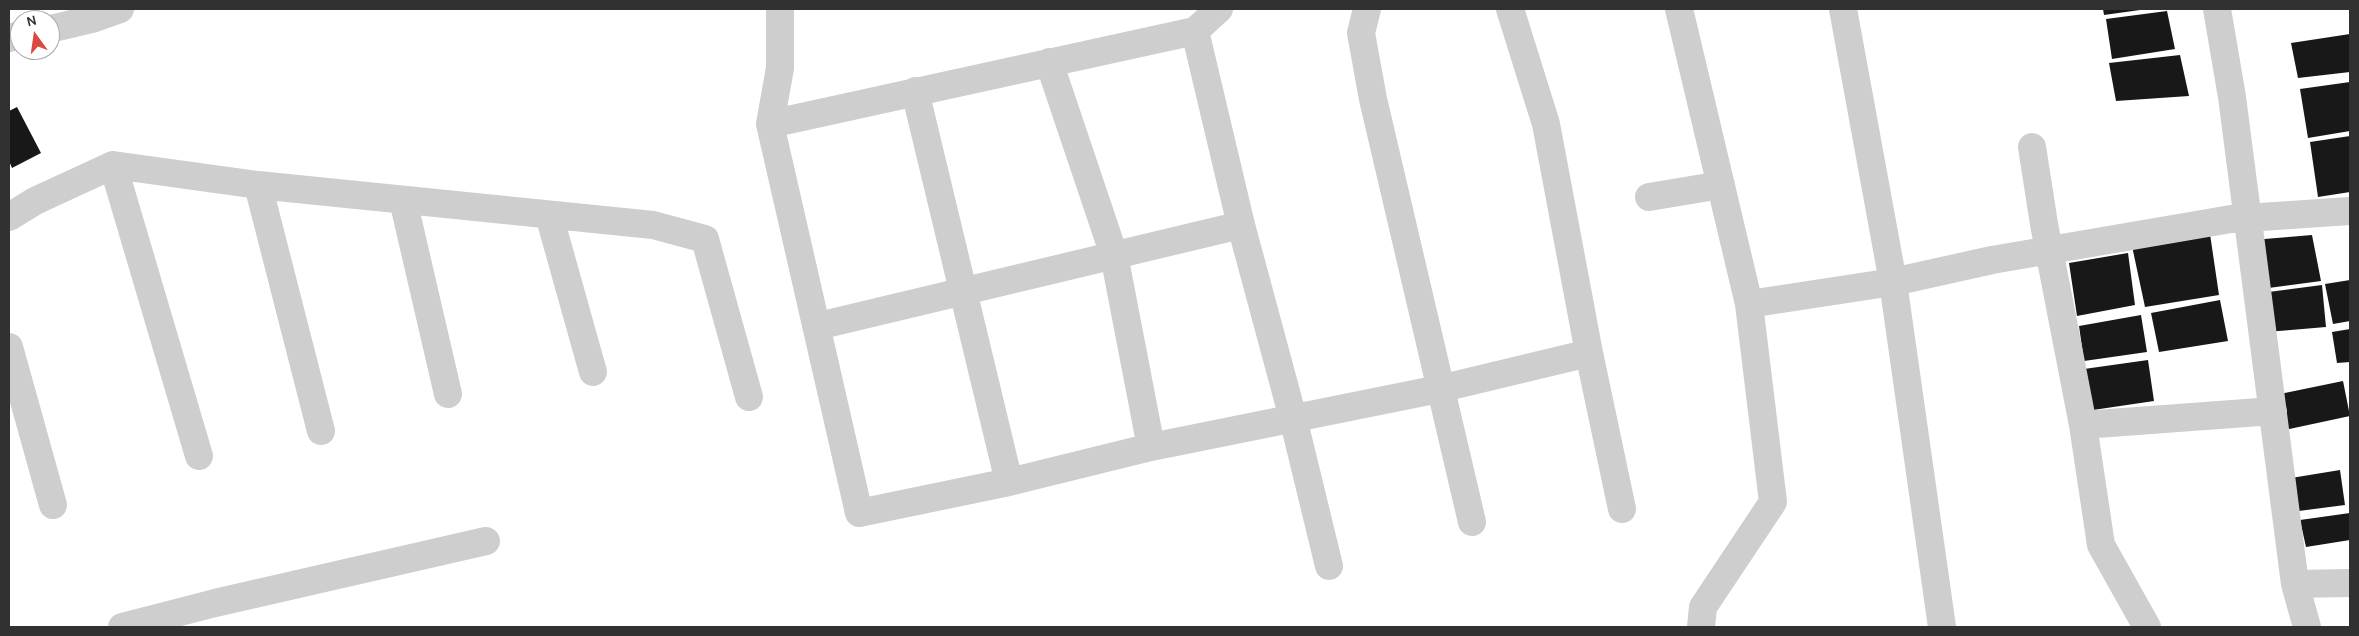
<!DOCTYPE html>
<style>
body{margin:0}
#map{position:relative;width:2359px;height:636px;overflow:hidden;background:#fff;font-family:Karla,sans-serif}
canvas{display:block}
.frame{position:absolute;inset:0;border:10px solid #313131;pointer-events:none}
.north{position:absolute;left:10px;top:10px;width:50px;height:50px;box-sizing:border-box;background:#fff;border:1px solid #adadad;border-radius:50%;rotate:346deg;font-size:14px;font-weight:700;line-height:20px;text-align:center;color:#313131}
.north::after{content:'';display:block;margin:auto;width:18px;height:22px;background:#da4a42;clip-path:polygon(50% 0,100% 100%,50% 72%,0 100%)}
</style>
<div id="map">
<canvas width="2359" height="636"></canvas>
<div class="frame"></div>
<div class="north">N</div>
</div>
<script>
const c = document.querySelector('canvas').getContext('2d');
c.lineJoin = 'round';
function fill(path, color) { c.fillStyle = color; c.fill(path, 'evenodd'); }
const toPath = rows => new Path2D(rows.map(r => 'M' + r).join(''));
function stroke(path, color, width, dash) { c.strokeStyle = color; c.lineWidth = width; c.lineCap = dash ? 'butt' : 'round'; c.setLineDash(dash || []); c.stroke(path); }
const building = toPath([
 [2103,9,2140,9,2140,10,2104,15],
 [2167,11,2175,49,2112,59,2106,19],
 [2350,34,2350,72,2298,78,2291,43],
 [2180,55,2189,96,2116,101,2109,63],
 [2350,82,2350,131,2308,138,2300,89],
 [17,107,41,153,12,168,9,161,9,111],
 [2350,136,2350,192,2318,197,2310,142],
 [2210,234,2219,295,2145,307,2132,246],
 [2312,235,2321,281,2261,289,2253,240],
 [2128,253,2135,305,2077,316,2069,263],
 [2350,280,2350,321,2333,324,2325,284],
 [2322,285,2326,327,2267,332,2261,293],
 [2220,300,2228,341,2159,352,2151,313],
 [2141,315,2147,352,2084,361,2079,326],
 [2350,329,2350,362,2337,363,2332,332],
 [2148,360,2154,401,2093,410,2084,369],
 [2343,381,2350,416,2280,431,2275,395],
 [2340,470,2345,505,2291,512,2285,479],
 [2350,513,2350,540,2306,547,2300,520]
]);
const minor = toPath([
 [780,9,780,68,770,124,859,513,1009,482,1151,447],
 [1367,9,1361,33,1373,99,1472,522],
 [1679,9,1749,304,1893,282,1942,627],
 [1843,9,1893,282,1992,260,2231,219,2350,211],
 [2217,9,2232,97,2295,584,2307,627],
 [50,29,92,19,120,9],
 [1195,31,1241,225,1293,418,1329,566],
 [9,38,20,35],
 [1049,62,1114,255,1151,447,1439,389,1589,353,1546,124,1510,9],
 [915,91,1009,482],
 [770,124,1195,31,1219,9],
 [2032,147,2044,224,2083,425,2101,545,2147,627],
 [113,165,199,456],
 [258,185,321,431],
 [1649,197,1721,185],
 [403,200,448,394],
 [549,215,593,372],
 [9,217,35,201,113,165,258,185,653,225,705,239,749,397],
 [818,326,1241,225],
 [9,347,53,505],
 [1589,353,1622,509],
 [2083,425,2273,411],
 [2295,584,2350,583],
 [122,627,215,603,486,541],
 [1701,627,1703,607,1773,502,1749,304]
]);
fill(building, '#181818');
stroke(minor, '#cecece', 28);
</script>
